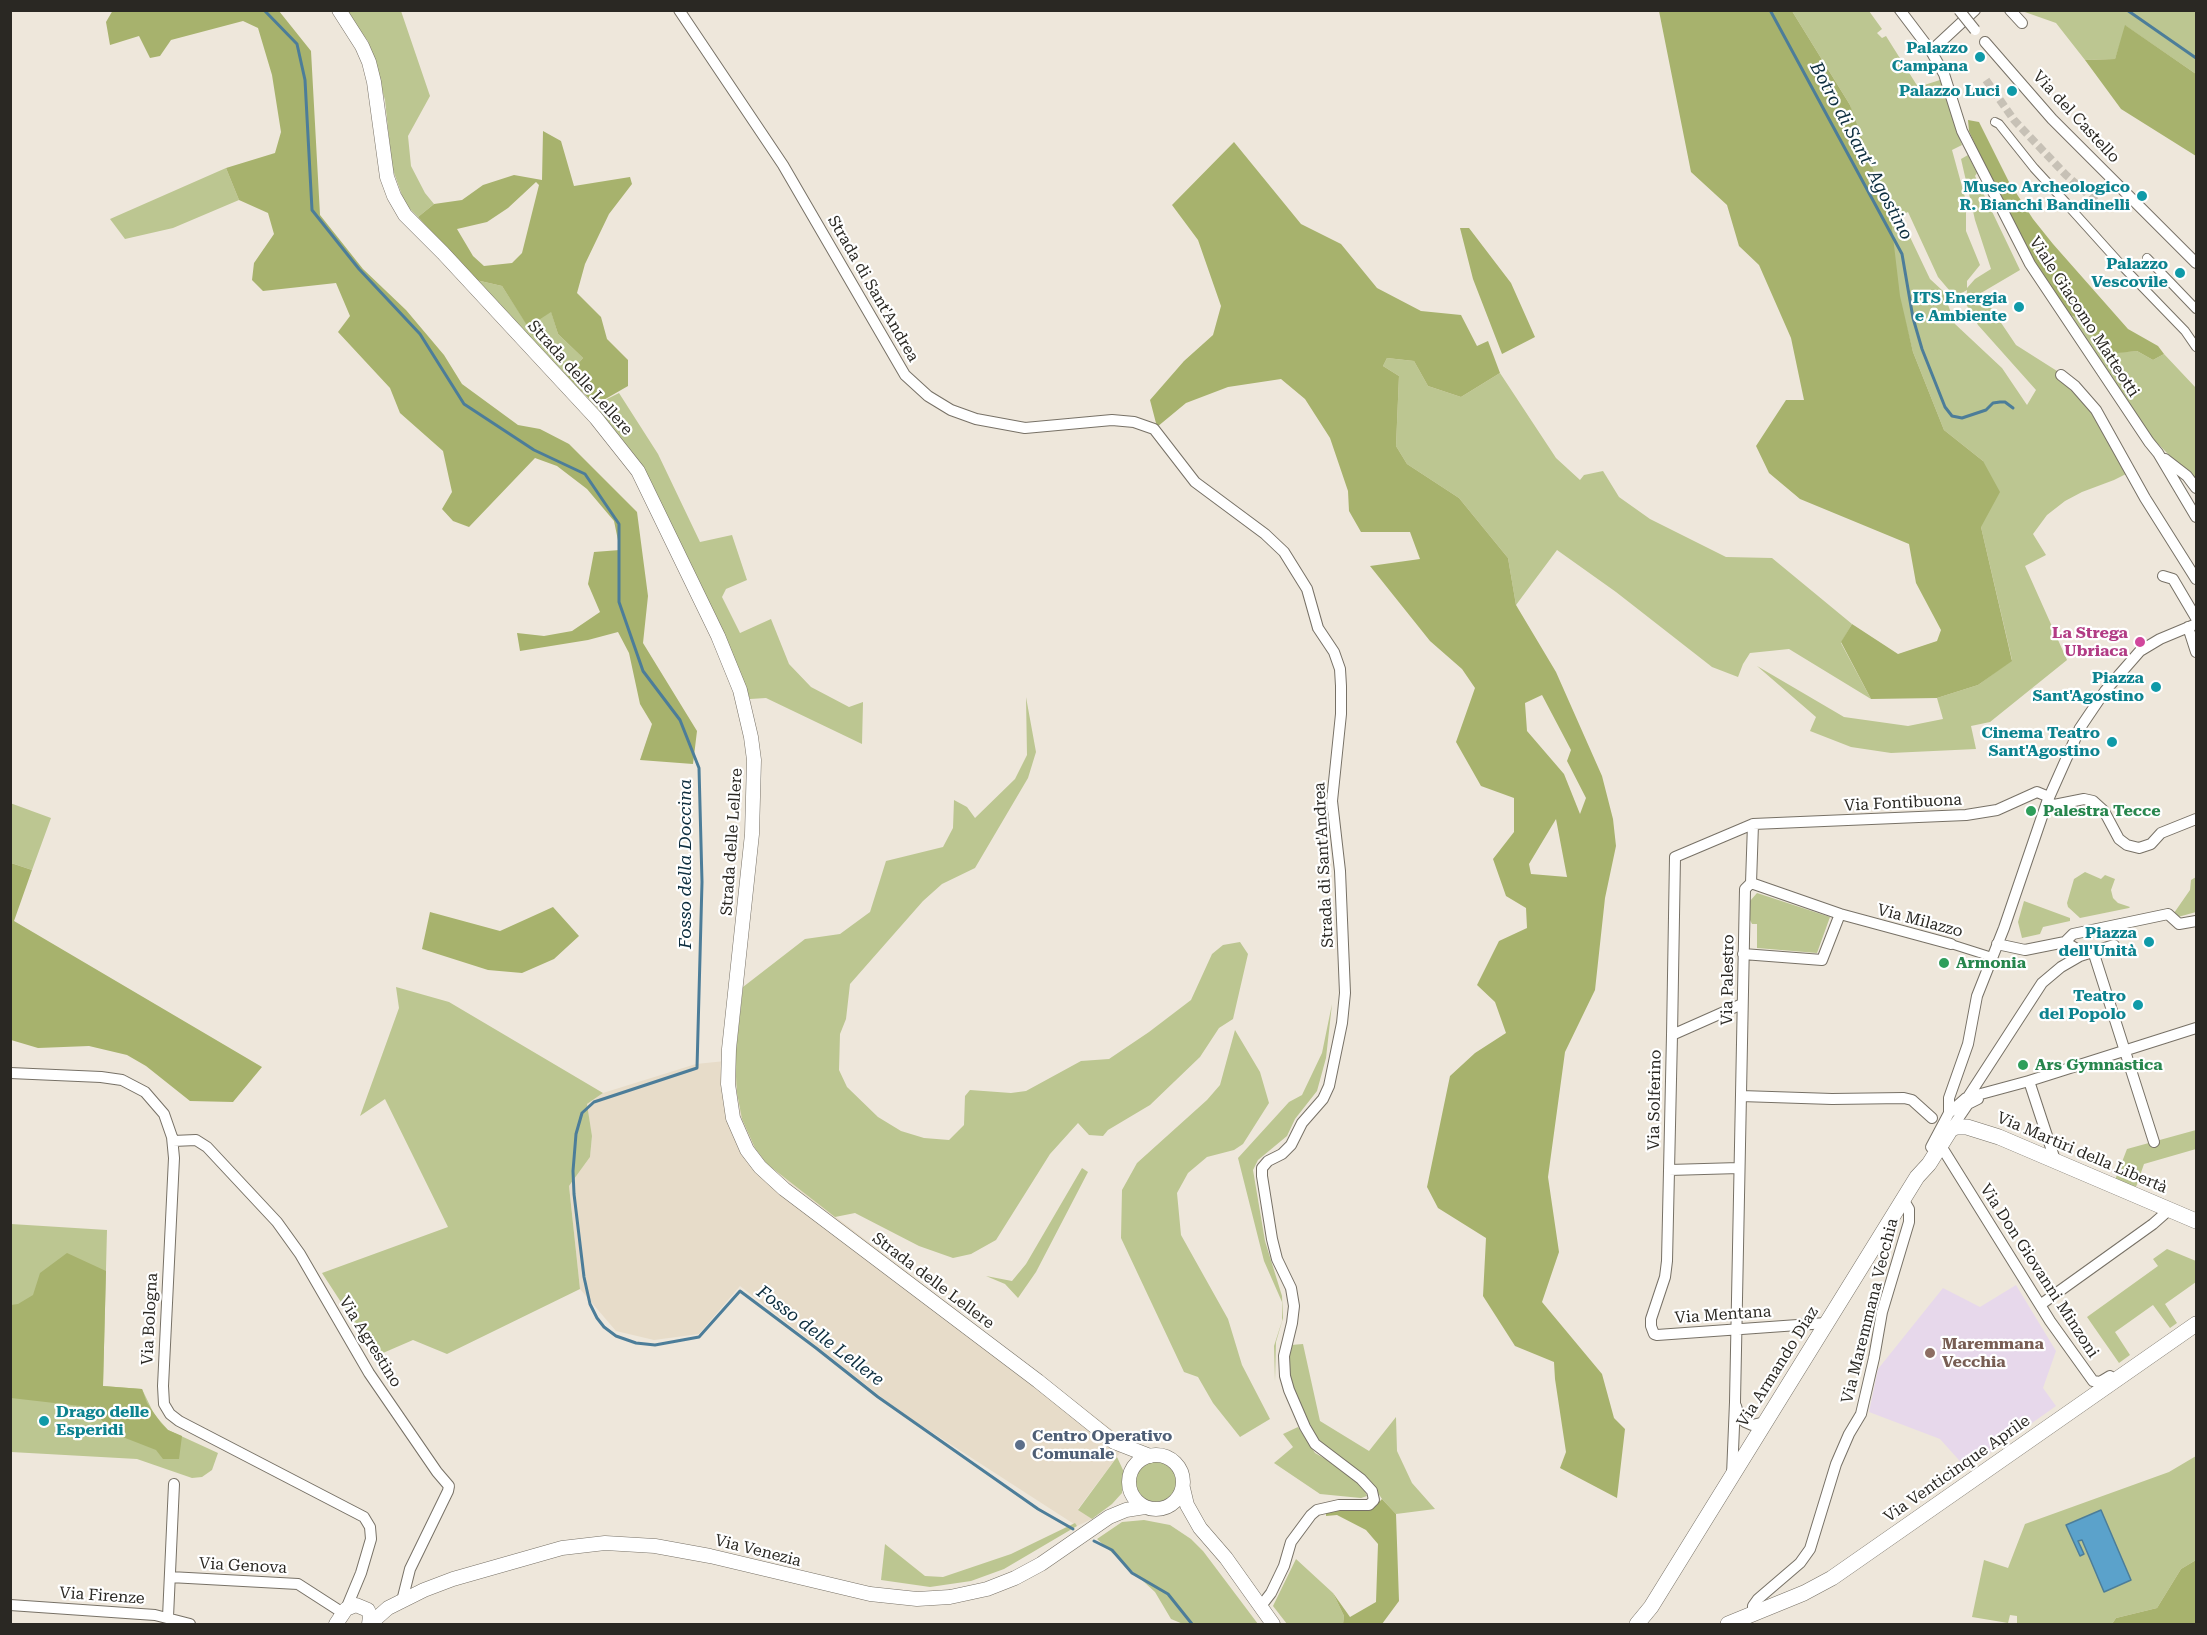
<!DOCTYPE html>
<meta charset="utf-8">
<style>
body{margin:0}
#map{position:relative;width:2207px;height:1635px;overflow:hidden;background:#eee7db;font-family:"Roboto Serif",serif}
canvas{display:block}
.frame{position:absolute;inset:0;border:12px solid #2a2823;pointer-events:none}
</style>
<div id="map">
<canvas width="2207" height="1635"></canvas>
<div class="frame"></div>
</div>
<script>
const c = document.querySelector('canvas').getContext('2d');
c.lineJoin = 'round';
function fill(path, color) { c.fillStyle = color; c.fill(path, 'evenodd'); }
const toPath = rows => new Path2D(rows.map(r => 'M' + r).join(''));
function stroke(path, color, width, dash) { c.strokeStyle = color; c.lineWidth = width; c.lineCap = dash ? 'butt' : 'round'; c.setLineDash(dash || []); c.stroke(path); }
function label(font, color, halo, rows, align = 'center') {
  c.font = font + ' "Roboto Serif",serif'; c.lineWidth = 4.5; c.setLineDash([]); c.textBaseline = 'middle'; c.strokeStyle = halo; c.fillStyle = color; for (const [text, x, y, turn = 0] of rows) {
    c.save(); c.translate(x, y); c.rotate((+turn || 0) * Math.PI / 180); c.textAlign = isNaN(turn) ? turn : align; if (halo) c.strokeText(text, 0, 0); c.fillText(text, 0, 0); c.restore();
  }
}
const built = toPath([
 [735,1060,739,1106,767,1164,1128,1442,1078,1509,1092,1519,1077,1526,899,1411,740,1286,699,1334,654,1340,616,1331,580,1289,569,1186,590,1157,592,1136,587,1104,603,1093,696,1064]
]);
const education = toPath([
 [2016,1285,2056,1351,2043,1388,2056,1406,1967,1469,1940,1439,1869,1412,1878,1369,1943,1288,1980,1307]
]);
const green = toPath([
 [345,11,401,11,430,96,408,136,411,166,425,193,434,204,418,217,405,204,392,167,385,100,368,41],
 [1792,11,1869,11,1882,29,1877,33,1882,38,1886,36,1918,87,1940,80,1962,145,1952,150,1966,201,1966,231,1980,265,1967,281,1967,288,1975,279,1991,269,1975,220,1961,159,1968,155,1977,173,1975,176,2020,270,1981,293,2016,345,2057,371,2061,380,2094,414,2128,473,2114,480,2082,492,2065,501,2047,515,2033,534,2046,555,2025,566,2067,660,1990,722,1971,726,1976,749,1891,753,1851,747,1810,731,1816,717,1757,666,1844,717,1908,726,1943,719,1937,698,1978,685,2012,660,1981,527,1983,461,1944,430,1913,352,1850,105],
 [1908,212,1938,277,1955,297,1967,290,1966,304,1978,325,2036,390,2027,405,2002,368,1955,324,1943,291,1930,279,1900,216],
 [2022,11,2196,11,2196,74,2126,26,2115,59,2085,60,2056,23],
 [226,168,239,200,173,228,125,239,110,219],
 [476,280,502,286,528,326,551,311,558,334,583,358,567,376],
 [2068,314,2081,320,2108,353,2137,351,2153,360,2164,354,2196,388,2196,482,2149,435],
 [1387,358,1414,361,1428,386,1461,397,1500,373,1556,458,1580,480,1584,475,1603,471,1619,497,1650,519,1726,557,1772,558,1852,624,1841,643,1871,699,1789,649,1750,653,1743,664,1738,677,1712,667,1616,592,1557,550,1516,605,1508,558,1459,498,1407,464,1396,446,1399,376,1383,366],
 [619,393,658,454,700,542,732,535,747,580,726,589,722,597,740,633,771,619,789,664,811,687,849,707,863,702,862,744,766,698,750,699,725,638,652,484,635,456,595,405],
 [1026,697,1036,752,1028,778,975,868,942,884,923,901,850,984,846,1019,840,1034,839,1070,847,1087,878,1117,901,1131,924,1138,949,1140,964,1125,965,1096,970,1090,1011,1093,1026,1091,1081,1061,1109,1059,1149,1032,1191,1000,1212,954,1223,945,1240,942,1248,954,1233,1019,1219,1028,1200,1057,1150,1105,1108,1130,1103,1136,1089,1135,1078,1123,1050,1154,996,1240,971,1254,953,1258,919,1246,855,1213,835,1217,767,1164,755,1148,742,1119,737,1093,735,1060,743,987,805,939,840,934,870,912,886,861,943,847,953,828,954,800,967,807,975,818,1015,779,1027,755],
 [10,803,51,818,32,870,11,863],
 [2085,872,2101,879,2105,875,2115,879,2111,890,2113,898,2118,903,2130,907,2129,908,2080,918,2068,907,2067,903,2074,879],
 [2196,877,2196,912,2178,917,2174,913,2190,890,2191,880],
 [1757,893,1830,917,1817,953,1757,948,1757,924,1752,924,1750,920,1750,901],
 [2024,901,2070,918,2070,921,2043,927,2040,934,2022,938,2018,922],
 [396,987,449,1002,603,1093,587,1104,592,1136,590,1157,569,1186,580,1289,447,1354,413,1340,376,1356,322,1273,448,1227,385,1099,360,1116,399,1008],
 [1332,1004,1326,1058,1317,1091,1295,1119,1287,1136,1258,1160,1253,1170,1265,1241,1282,1296,1283,1318,1276,1342,1275,1381,1274,1346,1282,1321,1282,1302,1264,1261,1238,1158,1289,1102,1302,1095,1322,1053],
 [1235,1030,1260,1072,1269,1103,1243,1144,1234,1150,1207,1157,1188,1173,1177,1193,1181,1235,1228,1319,1242,1365,1270,1419,1240,1437,1213,1403,1198,1377,1184,1372,1121,1238,1122,1190,1137,1163,1207,1100,1220,1085],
 [2196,1130,2196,1149,2144,1164,2136,1187,2115,1180,2127,1149],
 [1082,1168,1088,1172,1036,1272,1018,1298,1005,1284,986,1276,1012,1281,1026,1264],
 [11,1224,107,1230,103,1386,142,1389,154,1414,168,1430,218,1453,212,1470,202,1477,192,1478,137,1459,11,1452],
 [2167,1249,2196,1261,2196,1282,2165,1304,2177,1323,2170,1328,2153,1305,2115,1332,2130,1355,2119,1363,2087,1317,2158,1266,2153,1259],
 [1303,1344,1320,1421,1369,1451,1396,1417,1397,1451,1412,1483,1435,1509,1396,1514,1382,1499,1370,1481,1316,1441,1292,1387,1287,1366,1291,1345],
 [1298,1427,1315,1453,1341,1468,1364,1489,1367,1496,1361,1498,1320,1494,1274,1463,1293,1447,1283,1434],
 [2196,1456,2196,1560,2181,1569,2157,1608,2116,1618,2112,1624,2017,1624,2017,1616,2010,1615,2008,1623,1972,1617,1984,1560,2008,1568,2025,1524,2169,1472],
 [1117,1457,1123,1470,1124,1480,1122,1493,1112,1504,1092,1519,1078,1510],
 '1136 1482a21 21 0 1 1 42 0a21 21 0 1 1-42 0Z',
 [1144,1520,1170,1525,1191,1539,1203,1551,1258,1624,1183,1624,1171,1619,1155,1592,1097,1539,1122,1522],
 [1075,1523,1077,1526,1004,1569,971,1581,930,1587,881,1580,885,1544,925,1576,943,1577,1011,1554],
 [1296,1559,1333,1593,1344,1616,1343,1624,1287,1624,1273,1606]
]);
const forest = toPath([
 [113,10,279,11,311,51,320,215,363,269,406,310,444,355,462,384,518,425,540,429,569,444,637,512,648,596,643,643,697,731,693,764,640,760,652,724,640,704,629,653,618,632,588,640,520,651,517,633,544,636,572,631,600,612,588,584,594,552,620,550,614,521,587,489,557,466,535,458,469,527,453,521,442,509,452,492,443,451,400,413,390,388,338,332,350,316,336,283,263,291,252,280,254,263,274,234,268,213,239,200,226,168,275,153,281,132,272,75,258,28,243,21,171,40,160,56,150,58,139,36,110,45,106,22],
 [1659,11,1792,11,1850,105,1891,220,1900,296,1913,352,1944,430,1983,461,2000,492,1981,527,2012,661,1978,685,1937,698,1871,699,1841,642,1852,624,1898,654,1937,641,1941,630,1916,583,1909,544,1800,499,1769,473,1756,446,1786,400,1804,400,1791,338,1759,265,1739,246,1727,205,1691,172],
 [2125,25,2196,74,2196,156,2121,109,2085,60,2115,59],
 [1968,120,1979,122,2009,182,2033,219,2053,244,2128,329,2158,346,2164,354,2153,360,2137,351,2108,354,2081,320,2068,314,2035,263,1983,162,1969,131],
 [543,131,561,141,574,186,630,177,632,184,609,214,585,264,577,293,601,317,607,339,628,360,628,386,595,405,567,376,583,358,558,334,551,312,528,327,502,286,476,280,418,217,434,204,462,200,483,185,514,175,542,180],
 [536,182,539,185,522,253,512,263,484,266,473,256,457,229,487,222,508,208],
 [1234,142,1301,224,1341,244,1377,288,1421,311,1461,315,1477,346,1488,341,1500,373,1461,397,1428,386,1414,361,1387,358,1383,366,1399,376,1396,446,1407,464,1459,498,1508,558,1516,605,1556,672,1602,776,1613,819,1616,846,1605,898,1595,990,1565,1052,1548,1177,1559,1252,1542,1302,1602,1374,1614,1418,1625,1429,1617,1498,1560,1468,1566,1452,1555,1379,1554,1362,1515,1346,1483,1296,1486,1238,1438,1208,1427,1187,1450,1076,1475,1053,1506,1033,1495,1002,1477,985,1499,941,1527,928,1526,908,1506,896,1493,859,1514,832,1514,798,1481,786,1456,742,1475,688,1462,669,1430,641,1370,566,1420,559,1410,532,1361,532,1349,511,1348,491,1330,438,1305,399,1281,379,1228,387,1186,403,1157,427,1150,400,1184,361,1213,335,1221,306,1198,240,1172,205],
 [1542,695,1571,750,1567,761,1586,798,1580,814,1564,774,1527,731,1525,703],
 [1556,819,1567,877,1531,874,1529,864],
 [1460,228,1469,228,1511,283,1535,337,1502,354,1473,279],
 [11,863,32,870,14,921,262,1067,233,1102,190,1101,146,1066,127,1055,89,1046,38,1048,11,1040],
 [553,907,579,936,554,959,522,973,488,970,422,949,430,912,500,931],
 [67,1253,106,1271,103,1386,142,1389,147,1403,161,1423,168,1430,182,1436,179,1459,163,1459,156,1450,115,1434,89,1407,11,1398,11,1305,18,1304,33,1295,40,1273],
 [1382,1499,1396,1514,1399,1601,1382,1624,1343,1624,1344,1616,1333,1593,1350,1617,1376,1602,1378,1544,1366,1530,1337,1515,1326,1516,1326,1510,1344,1508,1371,1510],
 [2196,1560,2196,1624,2112,1624,2116,1618,2157,1608,2181,1569]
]);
const water = toPath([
 [2101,1510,2131,1580,2104,1592,2082,1540,2078,1541,2084,1554,2080,1556,2066,1525,2101,1510]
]);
const stream = toPath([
 [264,10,297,44,305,80,312,210,359,269,420,334,464,404,534,450,585,474,619,524,619,602,643,671,680,720,699,768,702,882,697,1068,594,1102,582,1113,576,1134,573,1171,574,1194,584,1277,590,1304,597,1318,604,1327,616,1336,636,1343,655,1345,699,1337,740,1291,816,1348,878,1397,1038,1509,1073,1529],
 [1770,10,1902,254,1913,318,1922,349,1945,407,1952,416,1962,418,1986,410,1993,403,2000,402,2005,402,2013,408],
 [2127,10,2196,58],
 [1094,1541,1112,1550,1132,1573,1168,1594,1192,1624]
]);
const pedestrianTunnel = toPath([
 [1986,80,2014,120,2030,137,2066,175,2097,202]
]);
const pedestrian = toPath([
 [1995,122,1999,124,2034,168,2068,205],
 [2071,209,2125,269,2185,331,2196,347],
 [2147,258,2196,309],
 [1951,944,1992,957]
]);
const minor = toPath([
 [679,10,783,165,905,375,928,396,951,410,976,419,1025,428,1112,420,1134,422,1154,429,1195,482,1265,534,1284,552,1307,589,1318,628,1334,652,1340,669,1341,686,1341,714,1332,801,1340,871,1345,993,1342,1023,1329,1086,1323,1099,1302,1123,1291,1145,1282,1154,1268,1161,1262,1168,1262,1176,1272,1239,1277,1259,1291,1288,1294,1306,1292,1323,1284,1356,1285,1376,1289,1390,1305,1427,1315,1444,1361,1479,1372,1491,1374,1500,1369,1505,1339,1505,1317,1510,1311,1515,1291,1542,1284,1566,1271,1593,1261,1606],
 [1900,10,1931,51,1944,74,1962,131,2030,264,2149,442,2158,453,2196,517],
 [2010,10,2022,23],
 [1985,42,2052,119,2196,263],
 [1931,51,1975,10],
 [2061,375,2075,386,2096,410,2145,498,2196,579],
 [2165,459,2187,476,2196,488],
 [2163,576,2173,579,2196,618],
 [2188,627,2196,652],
 [2047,802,2054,805,2084,799,2093,801,2104,811,2119,839,2127,845,2139,848,2151,844,2161,833,2196,819],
 [1840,914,1951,944],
 [2065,942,2073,934,2168,914,2179,924,2196,921],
 [1997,944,2025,950,2065,942,2075,948,2080,956],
 [2093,951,2154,1142],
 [1743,954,1822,960,1840,914,1751,883],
 [1742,1004,1672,1035,1667,1261,1665,1277,1651,1319,1651,1326,1654,1334,1657,1335,1826,1323],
 [1672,1035,1675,857,1753,824,1966,815,1997,810,2037,792,2049,797],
 [10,1073,101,1077,122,1080,145,1092,164,1114,172,1137,174,1158,163,1386,164,1404,170,1414,179,1421,364,1517,370,1527,371,1539,361,1573,346,1609],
 [2029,1081,2055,1160],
 [1741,1096,1832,1099,1904,1098,1912,1100,1932,1118],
 [1968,1097,2042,983,2061,967,2080,956,2114,945],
 [1949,1113,1949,1098,1968,1044,1977,996,2004,928,2047,802,2080,728,2105,691,2140,651,2160,639,2196,624],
 [1951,1129,1968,1104,1978,1099],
 [173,1141,196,1140,207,1147,277,1222,300,1254,369,1373,437,1472,449,1486,448,1491,410,1569,402,1601],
 [1941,1146,2050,1321,2093,1381,2100,1382,2110,1376],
 [1931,1147,1949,1113,1966,1098,2029,1081,2196,1028],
 [1669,1170,1739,1168],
 [2040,1305,2153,1224,2170,1209],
 [1736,1406,1739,1416,1745,1422,1752,1425,1765,1422],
 [1732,1475,1735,1402,1745,889,1751,883,1753,824],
 [170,1577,298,1584,343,1613],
 [10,1605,155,1615,190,1624],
 [1753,1614,1753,1606,1758,1599,1800,1563,1810,1549,1836,1464,1849,1434,1861,1414,1874,1358,1882,1312,1909,1222,1909,1209,1903,1199],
 [168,1617,174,1484]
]);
const tertiary = toPath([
 [339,10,362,46,369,62,374,82,387,177,394,196,405,215,443,253,596,418,638,471,718,636,740,690,751,737,754,760,752,834,729,1049,728,1084,733,1118,747,1150,760,1167,784,1189,1038,1381,1114,1442,1150,1456],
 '1129 1482a27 27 0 1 1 54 0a27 27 0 1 1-54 0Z',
 [1183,1488,1187,1505,1200,1528,1226,1558,1273,1624],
 [336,1624,346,1609,356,1605,368,1610,370,1616,369,1624],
 [370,1624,388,1608,424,1590,453,1579,562,1548,605,1543,655,1546,710,1556,870,1594,917,1599,950,1597,987,1589,1015,1578,1041,1564,1109,1517,1126,1510,1145,1507]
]);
const secondary = toPath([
 [1637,1624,1651,1607,1917,1177,1929,1164,1951,1129,1957,1127,1967,1127,1999,1137,2196,1221],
 [1728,1624,1804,1593,1832,1578,2196,1324]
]);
const minorBridge = toPath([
 [1959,10,1975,30]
]);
const markers = [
 [1980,57,6,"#0f9aa8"],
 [2012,91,6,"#0f9aa8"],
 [2142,196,6,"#0f9aa8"],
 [2180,273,6,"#0f9aa8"],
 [2019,307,6,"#0f9aa8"],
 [2140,642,6,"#d1479c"],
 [2156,687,6,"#0f9aa8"],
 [2112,742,6,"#0f9aa8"],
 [2031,811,6,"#2e9e5b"],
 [2149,942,6,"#0f9aa8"],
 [1944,963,6,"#2e9e5b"],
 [2138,1005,6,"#0f9aa8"],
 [2023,1065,6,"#2e9e5b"],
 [1930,1353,6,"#8d6e63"],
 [44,1421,6,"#0f9aa8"],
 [1020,1445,6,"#5c6f8a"]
];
const cultureNames = [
 ["Palazzo",1968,48],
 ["Campana",1968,66],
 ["Palazzo Luci",2000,91],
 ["Museo Archeologico",2130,187],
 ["R. Bianchi Bandinelli",2130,205],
 ["Palazzo",2168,264],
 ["Vescovile",2168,282],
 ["ITS Energia",2007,298],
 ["e Ambiente",2007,316],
 ["Piazza",2144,678],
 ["Sant'Agostino",2144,696],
 ["Cinema Teatro",2100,733],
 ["Sant'Agostino",2100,751],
 ["Piazza",2137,933],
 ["dell'Unità",2137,951],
 ["Teatro",2126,996],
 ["del Popolo",2126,1014],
 ["Drago delle",56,1412,"left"],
 ["Esperidi",56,1430,"left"]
];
const streetNames = [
 ["Via del Castello",2076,117,47],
 ["Strada di Sant'Andrea",873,289,60],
 ["Viale Giacomo Matteotti",2084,317,57],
 ["Strada delle Lellere",580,378,48],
 ["Via Fontibuona",1903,803,-3],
 ["Strada delle Lellere",732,842,-86],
 ["Strada di Sant'Andrea",1324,865,-93],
 ["Via Milazzo",1920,921,15],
 ["Via Palestro",1728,980,-89],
 ["Via Solferino",1655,1100,-89],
 ["Via Martiri della Libertà",2082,1153,23],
 ["Via Don Giovanni Minzoni",2039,1271,57],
 ["Strada delle Lellere",933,1281,37],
 ["Via Maremmana Vecchia",1870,1311,-76],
 ["Via Mentana",1723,1315,-4],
 ["Via Bologna",150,1319,-87],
 ["Via Agrestino",370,1342,58],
 ["Via Armando Diaz",1778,1367,-58],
 ["Via Venticinque Aprile",1957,1469,-35],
 ["Via Venezia",758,1551,14],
 ["Via Genova",243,1566,3],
 ["Via Firenze",102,1596,4]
];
const hotelNames = [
 ["La Strega",2128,633],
 ["Ubriaca",2128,651]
];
const leisureNames = [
 ["Palestra Tecce",2043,811],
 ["Armonia",1956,963],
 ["Ars Gymnastica",2035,1065]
];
const educationNames = [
 ["Maremmana",1942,1344],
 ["Vecchia",1942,1362]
];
const serviceNames = [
 ["Centro Operativo",1032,1436],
 ["Comunale",1032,1454]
];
const waterNames = [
 ["Botro di Sant' Agostino",1861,151,62],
 ["Fosso della Doccina",686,864,-90],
 ["Fosso delle Lellere",820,1336,37]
];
fill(built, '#e7dcc9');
fill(education, '#e7d8eb');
fill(green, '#bcc691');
fill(forest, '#a7b26d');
fill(water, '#5ba2cb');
stroke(water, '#4c7d99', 1.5);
stroke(stream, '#4c7d99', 3);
stroke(pedestrianTunnel, '#c7c1b6', 8, [8, 4]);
stroke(pedestrian, '#777166', 10);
stroke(minor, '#777166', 12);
stroke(tertiary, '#777166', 15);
stroke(secondary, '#777166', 16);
stroke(pedestrian, '#fff', 8);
stroke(minor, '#fff', 10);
stroke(tertiary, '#fff', 14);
stroke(secondary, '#fff', 15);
stroke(minorBridge, '#777166', 12, []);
stroke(minorBridge, '#fff', 10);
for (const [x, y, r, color] of markers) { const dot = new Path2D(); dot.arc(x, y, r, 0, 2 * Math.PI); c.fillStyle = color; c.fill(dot); stroke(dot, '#fff', 2); }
label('bold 16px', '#0d838f', '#fff', cultureNames, 'right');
label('16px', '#2a2823', '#fff', streetNames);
label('bold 16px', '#b23c85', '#fff', hotelNames, 'right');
label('bold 16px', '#27864d', '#fff', leisureNames, 'left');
label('bold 16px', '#785e54', '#fff', educationNames, 'left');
label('bold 16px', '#4e5e75', '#fff', serviceNames, 'left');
label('italic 18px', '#0d2e3f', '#fff', waterNames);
</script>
